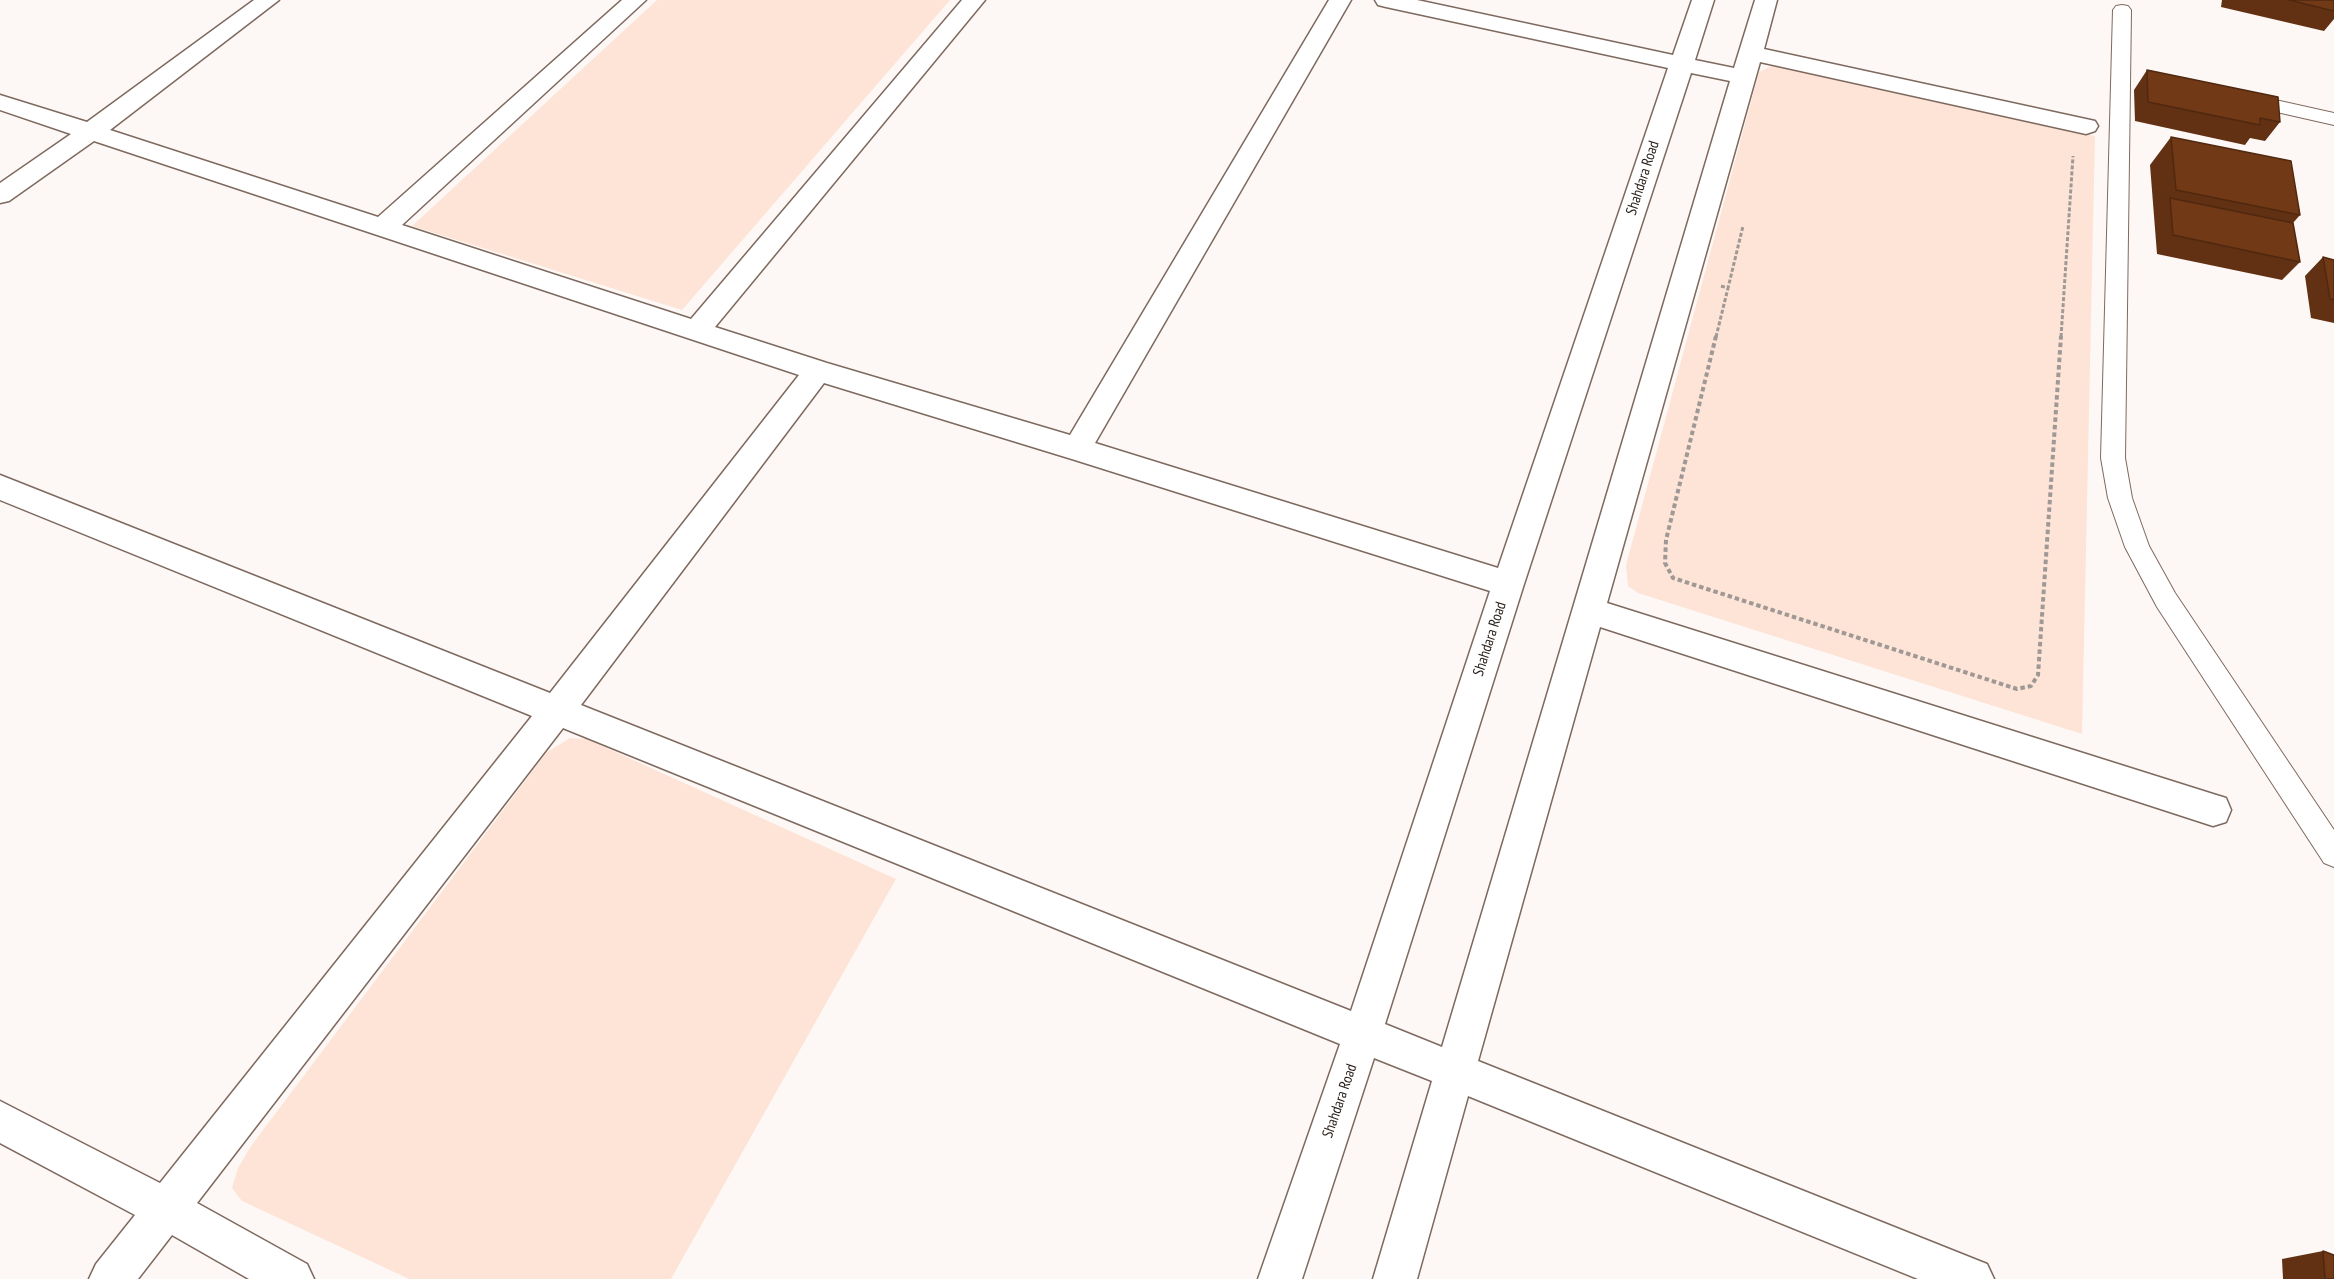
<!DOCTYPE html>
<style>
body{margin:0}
canvas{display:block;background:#fdf8f5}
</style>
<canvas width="2334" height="1279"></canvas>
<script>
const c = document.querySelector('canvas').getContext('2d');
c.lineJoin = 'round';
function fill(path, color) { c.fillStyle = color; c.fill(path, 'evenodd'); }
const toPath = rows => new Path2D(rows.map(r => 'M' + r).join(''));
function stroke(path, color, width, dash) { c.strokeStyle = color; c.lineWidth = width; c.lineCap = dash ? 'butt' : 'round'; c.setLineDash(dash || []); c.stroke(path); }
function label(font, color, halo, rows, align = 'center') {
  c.font = font + ' "PT Sans Narrow",sans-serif'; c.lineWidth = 6; c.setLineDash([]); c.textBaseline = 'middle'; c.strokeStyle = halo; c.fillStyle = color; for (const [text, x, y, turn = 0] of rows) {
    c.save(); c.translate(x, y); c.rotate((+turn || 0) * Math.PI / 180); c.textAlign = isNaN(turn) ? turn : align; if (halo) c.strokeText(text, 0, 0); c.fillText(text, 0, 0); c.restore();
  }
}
const green = toPath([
 [657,0,950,0,682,310,412,226],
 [1774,65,2095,136,2082,734,1638,593,1628,586,1626,565,1759,72],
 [570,738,587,739,896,879,671,1279,409,1279,242,1201,232,1188,238,1168,251,1146,546,753]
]);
const pathFar1 = toPath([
 [1721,286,1728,288,1743,226],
 [1716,337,1728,288],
 [2061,337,2073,156]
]);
const path = toPath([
 [1716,336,1666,540,1665,563,1673,578,2017,689,2031,686,2038,675,2061,336]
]);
const service = toPath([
 [2122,5,2128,6,2131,10,2125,458,2132,498,2149,546,2175,593,2334,830,2334,867,2324,863,2157,607,2125,547,2108,498,2101,458,2113,10,2116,6,2122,5],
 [2244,93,2334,113,2334,125,2237,103,2235,99,2237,95,2244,93]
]);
const minor = toPath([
 [254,0,279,0,110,130,378,217,622,0,646,0,402,225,691,319,962,0,985,0,715,327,827,363,1070,435,1329,0,1351,0,1095,443,1498,568,1668,68,1386,7,1378,5,1375,0,1417,0,1673,55,1692,0,1714,0,1695,60,1734,68,1755,0,1777,0,1764,49,2095,121,2098,126,2095,131,2086,134,1760,62,1607,603,2213,794,2226,798,2231,810,2226,822,2213,826,1600,627,1478,1061,1987,1264,1994,1279,1918,1279,1468,1096,1417,1279,1373,1279,1432,1081,1374,1058,1302,1279,1258,1279,1340,1044,563,728,197,1203,307,1264,314,1279,249,1279,172,1235,138,1279,89,1279,96,1264,135,1215,0,1143,0,1101,160,1183,532,716,0,500,0,475,550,693,799,375,94,141,9,201,0,203,0,183,71,134,0,110,0,95,87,122,254,0],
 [1691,73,1730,81,1442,1047,1385,1024,1524,584,1691,73],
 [824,383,1075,460,1490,591,1351,1011,581,705,824,383]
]);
const wall = toPath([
 [2222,0,2334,0,2334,19,2324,31,2221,7],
 [2147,70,2280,122,2265,141,2250,138,2245,145,2135,121,2134,90],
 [2171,137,2300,215,2293,223,2300,262,2282,280,2157,254,2150,165],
 [2323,257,2334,260,2334,323,2311,318,2305,276],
 [2323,1251,2334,1279,2283,1279,2282,1259]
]);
const building = toPath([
 [2289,0,2334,0,2334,11,2289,0],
 [2147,70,2278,97,2280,122,2260,118,2260,125,2148,102,2147,70],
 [2171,137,2291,161,2300,215,2176,190,2171,137],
 [2170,198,2293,223,2300,262,2173,235,2170,198],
 [2323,257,2334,260,2334,300,2330,299,2323,257],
 [2323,1251,2334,1255,2334,1279,2325,1279,2323,1251]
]);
const streetNames = [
 ["Shahdara Road",1643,178,-72],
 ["Shahdara Road",1490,639,-72],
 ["Shahdara Road",1340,1101,-71]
];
fill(green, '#fde4d7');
stroke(service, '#7e695f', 2);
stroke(minor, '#7e695f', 3);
stroke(pathFar1, '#9f9895', 3, [4, 2]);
stroke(path, '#9f9895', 4, [4.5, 3]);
fill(service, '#fff');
fill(minor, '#fff');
fill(wall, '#623113');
fill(building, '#723916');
stroke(building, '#50280f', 1.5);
label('15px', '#2a221d', '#fff', streetNames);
</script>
